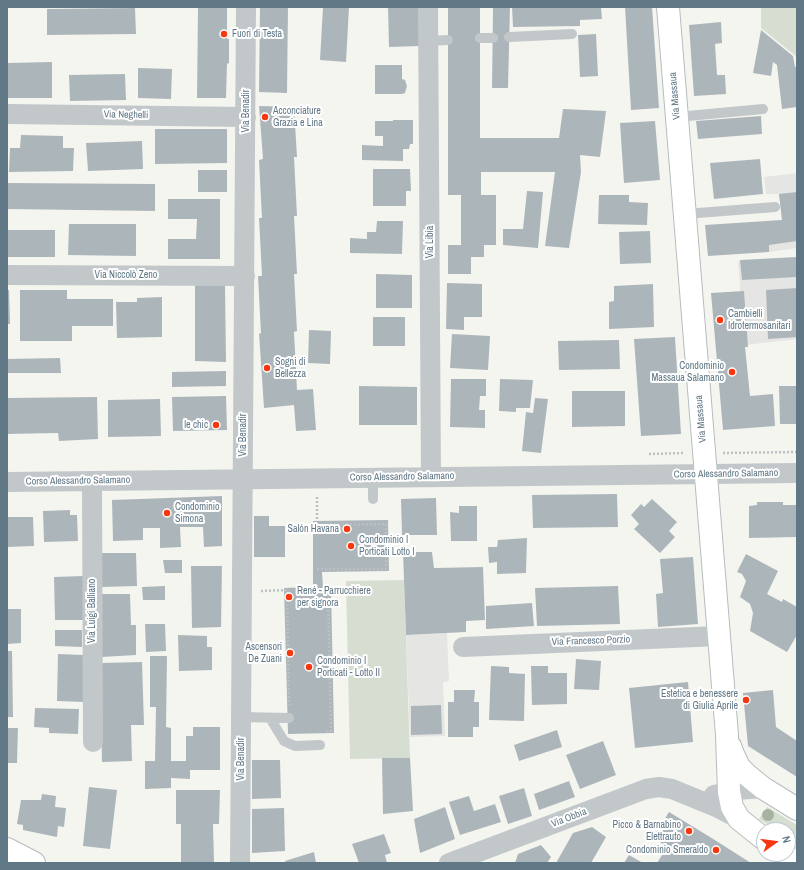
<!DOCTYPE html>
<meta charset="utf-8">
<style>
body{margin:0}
#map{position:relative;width:804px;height:870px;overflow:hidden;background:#f5f5f0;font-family:"Archivo Narrow",sans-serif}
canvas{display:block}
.frame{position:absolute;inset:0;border:8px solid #607785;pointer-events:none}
.north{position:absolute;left:756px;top:822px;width:40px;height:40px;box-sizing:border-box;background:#fff;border:1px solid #bfc9ce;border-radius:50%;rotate:76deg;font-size:11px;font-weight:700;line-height:16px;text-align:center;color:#607785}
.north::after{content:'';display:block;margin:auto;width:14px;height:18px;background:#f63710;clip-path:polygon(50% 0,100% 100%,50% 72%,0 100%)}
</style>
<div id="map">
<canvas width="804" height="870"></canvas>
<div class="frame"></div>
<div class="north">N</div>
</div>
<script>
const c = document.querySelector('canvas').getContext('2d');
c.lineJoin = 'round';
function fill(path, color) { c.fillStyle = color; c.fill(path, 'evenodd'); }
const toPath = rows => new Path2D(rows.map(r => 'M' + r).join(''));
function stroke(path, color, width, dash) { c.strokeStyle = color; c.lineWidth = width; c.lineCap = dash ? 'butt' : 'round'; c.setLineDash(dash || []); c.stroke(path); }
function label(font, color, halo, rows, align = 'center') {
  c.font = font + ' "Archivo Narrow",sans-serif'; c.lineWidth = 4; c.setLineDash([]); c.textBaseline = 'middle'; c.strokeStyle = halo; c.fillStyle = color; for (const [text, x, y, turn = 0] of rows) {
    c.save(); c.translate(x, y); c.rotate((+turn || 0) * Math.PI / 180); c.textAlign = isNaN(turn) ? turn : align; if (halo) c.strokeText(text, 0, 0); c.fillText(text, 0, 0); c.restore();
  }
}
const built = toPath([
 [797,173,797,248,769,252,767,221,782,220,779,194,766,194,764,177],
 [797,257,797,339,745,345,738,261],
 [447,633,449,681,443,682,445,736,410,737,406,635]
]);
const green = toPath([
 [761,7,797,7,797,57,761,28],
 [404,580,410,758,350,759,346,581],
 [767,807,797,825,797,837,794,841,788,837,788,830,776,830,759,819]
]);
const building = toPath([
 [198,7,227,7,227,39,229,39,229,63,227,64,226,98,197,98],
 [260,7,288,7,287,93,259,92],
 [323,7,349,7,346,62,320,60],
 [388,7,419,7,419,46,389,47],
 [448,7,480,7,480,138,559,138,563,109,606,111,600,157,580,155,581,172,569,248,545,246,555,172,481,172,481,195,496,195,496,245,484,245,484,257,471,257,471,274,448,274,448,245,461,245,461,195,448,195],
 [512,7,601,7,602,19,580,20,580,26,513,27],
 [625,7,652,7,659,108,631,110],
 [135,8,136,34,47,35,47,9],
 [493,8,510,8,508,88,492,88],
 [721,22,722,43,715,44,717,75,725,75,726,94,694,96,689,25],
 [761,30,793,56,795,67,797,67,797,107,782,109,777,65,773,62,771,76,753,73],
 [596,34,598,76,580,77,578,35],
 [52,62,52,98,7,98,7,63],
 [375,65,402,65,402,79,405,80,407,86,405,93,402,94,375,94],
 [138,68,172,69,171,99,138,98],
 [125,74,126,100,70,101,69,75],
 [259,106,294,107,297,157,294,157,297,216,294,216,297,274,294,274,297,331,294,332,297,390,313,389,316,430,296,431,294,405,264,408,259,333,261,334,258,276,262,276,259,218,262,218,259,160,263,159],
 [761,116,762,134,698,139,696,121],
 [393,120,413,120,413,144,410,144,409,149,403,149,403,161,362,160,362,145,383,146,383,136,375,136,375,121,393,121],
 [655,121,660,180,624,183,620,123],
 [155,129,227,129,227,163,155,164],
 [21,135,63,136,63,148,74,148,73,171,9,172,10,148,20,148],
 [142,141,143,169,88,171,86,143],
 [760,159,763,194,714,199,710,163],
 [373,169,410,169,411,191,406,191,406,206,373,206],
 [198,170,227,170,227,192,198,192],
 [7,183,155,184,155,211,7,209],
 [527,191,543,192,538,248,503,245,503,229,523,229],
 [797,192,797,241,769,245,769,252,708,256,705,225,782,220,779,194],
 [599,195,629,195,629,202,648,203,647,225,598,224],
 [168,199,220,199,220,259,168,259,168,239,196,239,197,219,168,219],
 [377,221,403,221,402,254,350,253,350,238,367,239,367,232,376,232],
 [69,224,136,224,136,256,68,255],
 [7,230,55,230,55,257,7,257],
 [650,231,651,263,620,264,619,232],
 [797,257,797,277,742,280,740,260],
 [376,274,412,275,412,308,376,308],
 [447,283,482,284,482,317,464,317,464,330,446,329],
 [653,284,654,327,609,329,609,302,614,301,614,286],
 [195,285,225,285,226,362,195,361],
 [797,288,797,337,768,339,766,290],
 [7,290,9,290,10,324,7,324],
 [20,290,67,290,67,299,113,299,113,326,72,326,72,341,20,341],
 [744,291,748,347,745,347,750,396,773,394,775,426,723,430,711,293],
 [162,297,162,337,117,338,116,302,137,302,137,298],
 [373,317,405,317,405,346,373,346],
 [309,330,331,331,330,364,308,363],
 [452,334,490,336,488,370,450,368],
 [675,337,681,434,641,436,634,339],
 [619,340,620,369,559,370,558,341],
 [60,358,61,373,7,373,7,359],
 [226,371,226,386,172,387,172,372],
 [451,379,486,379,486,396,480,396,479,410,485,410,485,428,450,427],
 [500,379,533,380,530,408,516,408,516,412,499,411],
 [359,386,417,387,417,425,359,425],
 [779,386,797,386,797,424,780,424],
 [572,391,625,391,625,426,572,427],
 [226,396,227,430,173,431,172,397],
 [97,397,98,439,59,441,58,433,7,434,7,398],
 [535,398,548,399,541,453,522,451,526,412,533,413],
 [160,399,161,436,108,437,108,400],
 [617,494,618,527,533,528,532,495],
 [222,496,222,546,204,547,203,527,180,527,181,547,160,548,160,528,143,528,143,540,113,541,112,500],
 [436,498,437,535,402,535,401,499],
 [652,499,677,522,669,531,675,537,660,553,634,529,639,524,631,515,641,504,644,507],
 [757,502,783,502,783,505,797,505,797,537,749,538,749,506,757,505],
 [459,506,477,506,477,541,451,541,450,512,459,513],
 [70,510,70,515,77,515,78,541,44,542,43,511],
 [254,516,269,516,269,526,285,526,285,557,254,557],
 [7,517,33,517,34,546,7,547],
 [388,520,389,571,322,572,323,587,331,587,334,733,288,734,284,588,313,587,313,521],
 [527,538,526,573,497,574,497,562,489,563,488,547,497,547,498,540],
 [403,552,432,552,434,568,483,567,485,620,466,621,466,632,406,635],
 [101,553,136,553,137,586,102,587],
 [746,554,778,571,767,594,782,602,783,599,797,607,797,635,787,652,750,631,753,613,750,604,740,597,746,581,742,574,737,572],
 [693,557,698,624,658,627,656,594,663,593,660,559],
 [163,560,182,560,182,573,165,573],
 [191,566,222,566,221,627,192,628],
 [83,576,83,620,55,620,54,577],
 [165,586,165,600,143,600,142,587],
 [618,586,620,624,537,626,535,588],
 [102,594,130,594,131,625,136,625,136,655,102,657],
 [532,603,534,626,486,629,486,606],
 [7,609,21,609,21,643,7,644],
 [145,624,165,624,166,651,146,652],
 [55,630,82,630,82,647,55,646],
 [178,635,207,636,207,647,212,647,212,670,179,671],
 [7,651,12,651,13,717,7,717],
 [58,654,84,655,83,702,57,701],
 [150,656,167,656,166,727,171,728,171,761,186,761,186,736,193,736,193,727,220,727,220,770,190,770,190,779,171,778,171,788,145,789,145,761,155,761,156,707,150,707],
 [576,659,601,661,599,690,574,689],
 [142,662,144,725,131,725,132,761,102,762,100,663],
 [491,666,509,667,509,673,525,674,524,721,489,720],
 [531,666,548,666,548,673,567,673,567,704,532,705],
 [688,682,693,742,635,748,629,688],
 [454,690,475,690,474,702,479,702,479,727,473,727,473,737,448,737,448,702,454,702],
 [773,690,776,727,797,741,797,777,748,746,743,693],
 [441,705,442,734,411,735,411,706],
 [35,708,79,709,78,734,49,733,49,728,34,727],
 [7,728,18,728,17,763,7,763],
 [557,730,562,747,519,761,514,745],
 [603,741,616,775,580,789,566,755],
 [382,758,410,758,413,811,383,814],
 [252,760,280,760,281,798,252,799],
 [569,781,575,797,539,810,534,794],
 [89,787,117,790,110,849,83,846],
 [524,788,532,816,508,824,499,796],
 [176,790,220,790,219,824,213,824,214,863,181,863,181,824,176,824],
 [42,794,56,796,55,807,66,808,64,827,58,826,57,837,23,830,23,825,17,824,21,800,41,800],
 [469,796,474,811,495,804,501,822,460,835,449,802],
 [445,807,455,839,420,853,414,819],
 [284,808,285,851,252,853,252,809],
 [669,812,710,837,751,863,657,863,667,847,653,837],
 [592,827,606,837,591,863,556,863,573,833],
 [384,834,391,853,385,855,387,863,359,863,352,844],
 [541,845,551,857,547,863,515,863,518,854],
 [314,852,316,863,286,863,285,861],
 [629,855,643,863,624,863]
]);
const path = toPath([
 [723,453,797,452],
 [649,454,684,453],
 [317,497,317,521],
 [317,569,386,569,386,524,317,525],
 [317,590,328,589,331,731,324,731],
 [261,591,287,590,289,705]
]);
const lane = toPath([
 [509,37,572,34],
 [480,38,493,38],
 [428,41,448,40],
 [677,117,763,109],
 [685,214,775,207],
 [373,478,373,499],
 [241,717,289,718],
 [270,718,284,741,295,746,320,745]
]);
const street = toPath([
 [428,7,431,477],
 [7,114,246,117],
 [7,275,245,276],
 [92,481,93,742],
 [7,482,797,473],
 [463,647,719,636],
 [714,795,737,790,763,788],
 [240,863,246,7],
 [449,863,646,789,659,787,672,789,716,807,739,819]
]);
const secondary = toPath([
 [668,7,727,735,729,792,732,807,739,819,764,839],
 [730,746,733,754,739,767,747,775,763,788,797,809],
 [7,849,34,863],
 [784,854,797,863]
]);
const trees = [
 [768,815]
];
const markers = [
 [224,34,4,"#f63710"],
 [265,117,4,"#f63710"],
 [720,320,4,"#f63710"],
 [267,368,4,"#f63710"],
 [732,372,4,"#f63710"],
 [216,425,4,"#f63710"],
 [167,513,4,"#f63710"],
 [347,529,4,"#f63710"],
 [351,546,4,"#f63710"],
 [289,597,4,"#f63710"],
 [290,653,4,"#f63710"],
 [309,667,4,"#f63710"],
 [746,700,4,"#f63710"],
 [689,831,4,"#f63710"],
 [716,850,4,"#f63710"]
];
const poiNames = [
 ["Fuori di Testa",232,34],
 ["Acconciature",273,111],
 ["Grazia e Lina",273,123],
 ["Cambielli",728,314],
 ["Idrotermosanitari",728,326],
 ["Sogni di",275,362],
 ["Bellezza",275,374],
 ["Condominio",724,366,"right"],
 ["Massaua Salamano",724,378,"right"],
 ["le chic",208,425,"right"],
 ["Condominio",175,507],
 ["Simona",175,519],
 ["Salón Havana",339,529,"right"],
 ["Condominio I",359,540],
 ["Porticati Lotto I",359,552],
 ["René - Parrucchiere",297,591],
 ["per signora",297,603],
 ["Ascensori",282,647,"right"],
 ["De Zuani",282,659,"right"],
 ["Condominio I",317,661],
 ["Porticati - Lotto II",317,673],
 ["Estetica e benessere",738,694,"right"],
 ["di Giulia Aprile",738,706,"right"],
 ["Picco & Barnabino",681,825,"right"],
 ["Elettrauto",681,837,"right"],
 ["Condominio Smeraldo",708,850,"right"]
];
const streetNames = [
 ["Via Massaua",675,96,-95],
 ["Via Benadir",246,111,-90],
 ["Via Neghelli",126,115,1],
 ["Via Libia",430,242,-90],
 ["Via Niccolò Zeno",126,275],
 ["Via Massaua",701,419,-95],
 ["Via Benadir",243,435,-90],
 ["Corso Alessandro Salamano",726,474,-1],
 ["Corso Alessandro Salamano",402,477,-1],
 ["Corso Alessandro Salamano",78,481,-1],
 ["Via Luigi Balliano",92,611,-90],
 ["Via Francesco Porzio",591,641,-2],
 ["Via Benadir",241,759,-90],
 ["Via Obbia",569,818,-21]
];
fill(built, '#e5e6e4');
fill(green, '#d6ddd1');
fill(building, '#acb6ba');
stroke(secondary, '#b6bcc0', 24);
stroke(path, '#bdc0c2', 2.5, [2, 2]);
stroke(lane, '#c2c7ca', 10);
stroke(street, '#c2c7ca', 20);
stroke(secondary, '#fff', 22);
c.fillStyle = '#a7b2a1';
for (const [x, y] of trees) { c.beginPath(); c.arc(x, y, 6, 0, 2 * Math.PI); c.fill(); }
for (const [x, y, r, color] of markers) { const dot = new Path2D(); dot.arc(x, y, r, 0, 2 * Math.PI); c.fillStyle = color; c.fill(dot); stroke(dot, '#fff', 1.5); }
label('10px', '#607785', '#fff', poiNames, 'left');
label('10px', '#607785', '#fff', streetNames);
</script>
